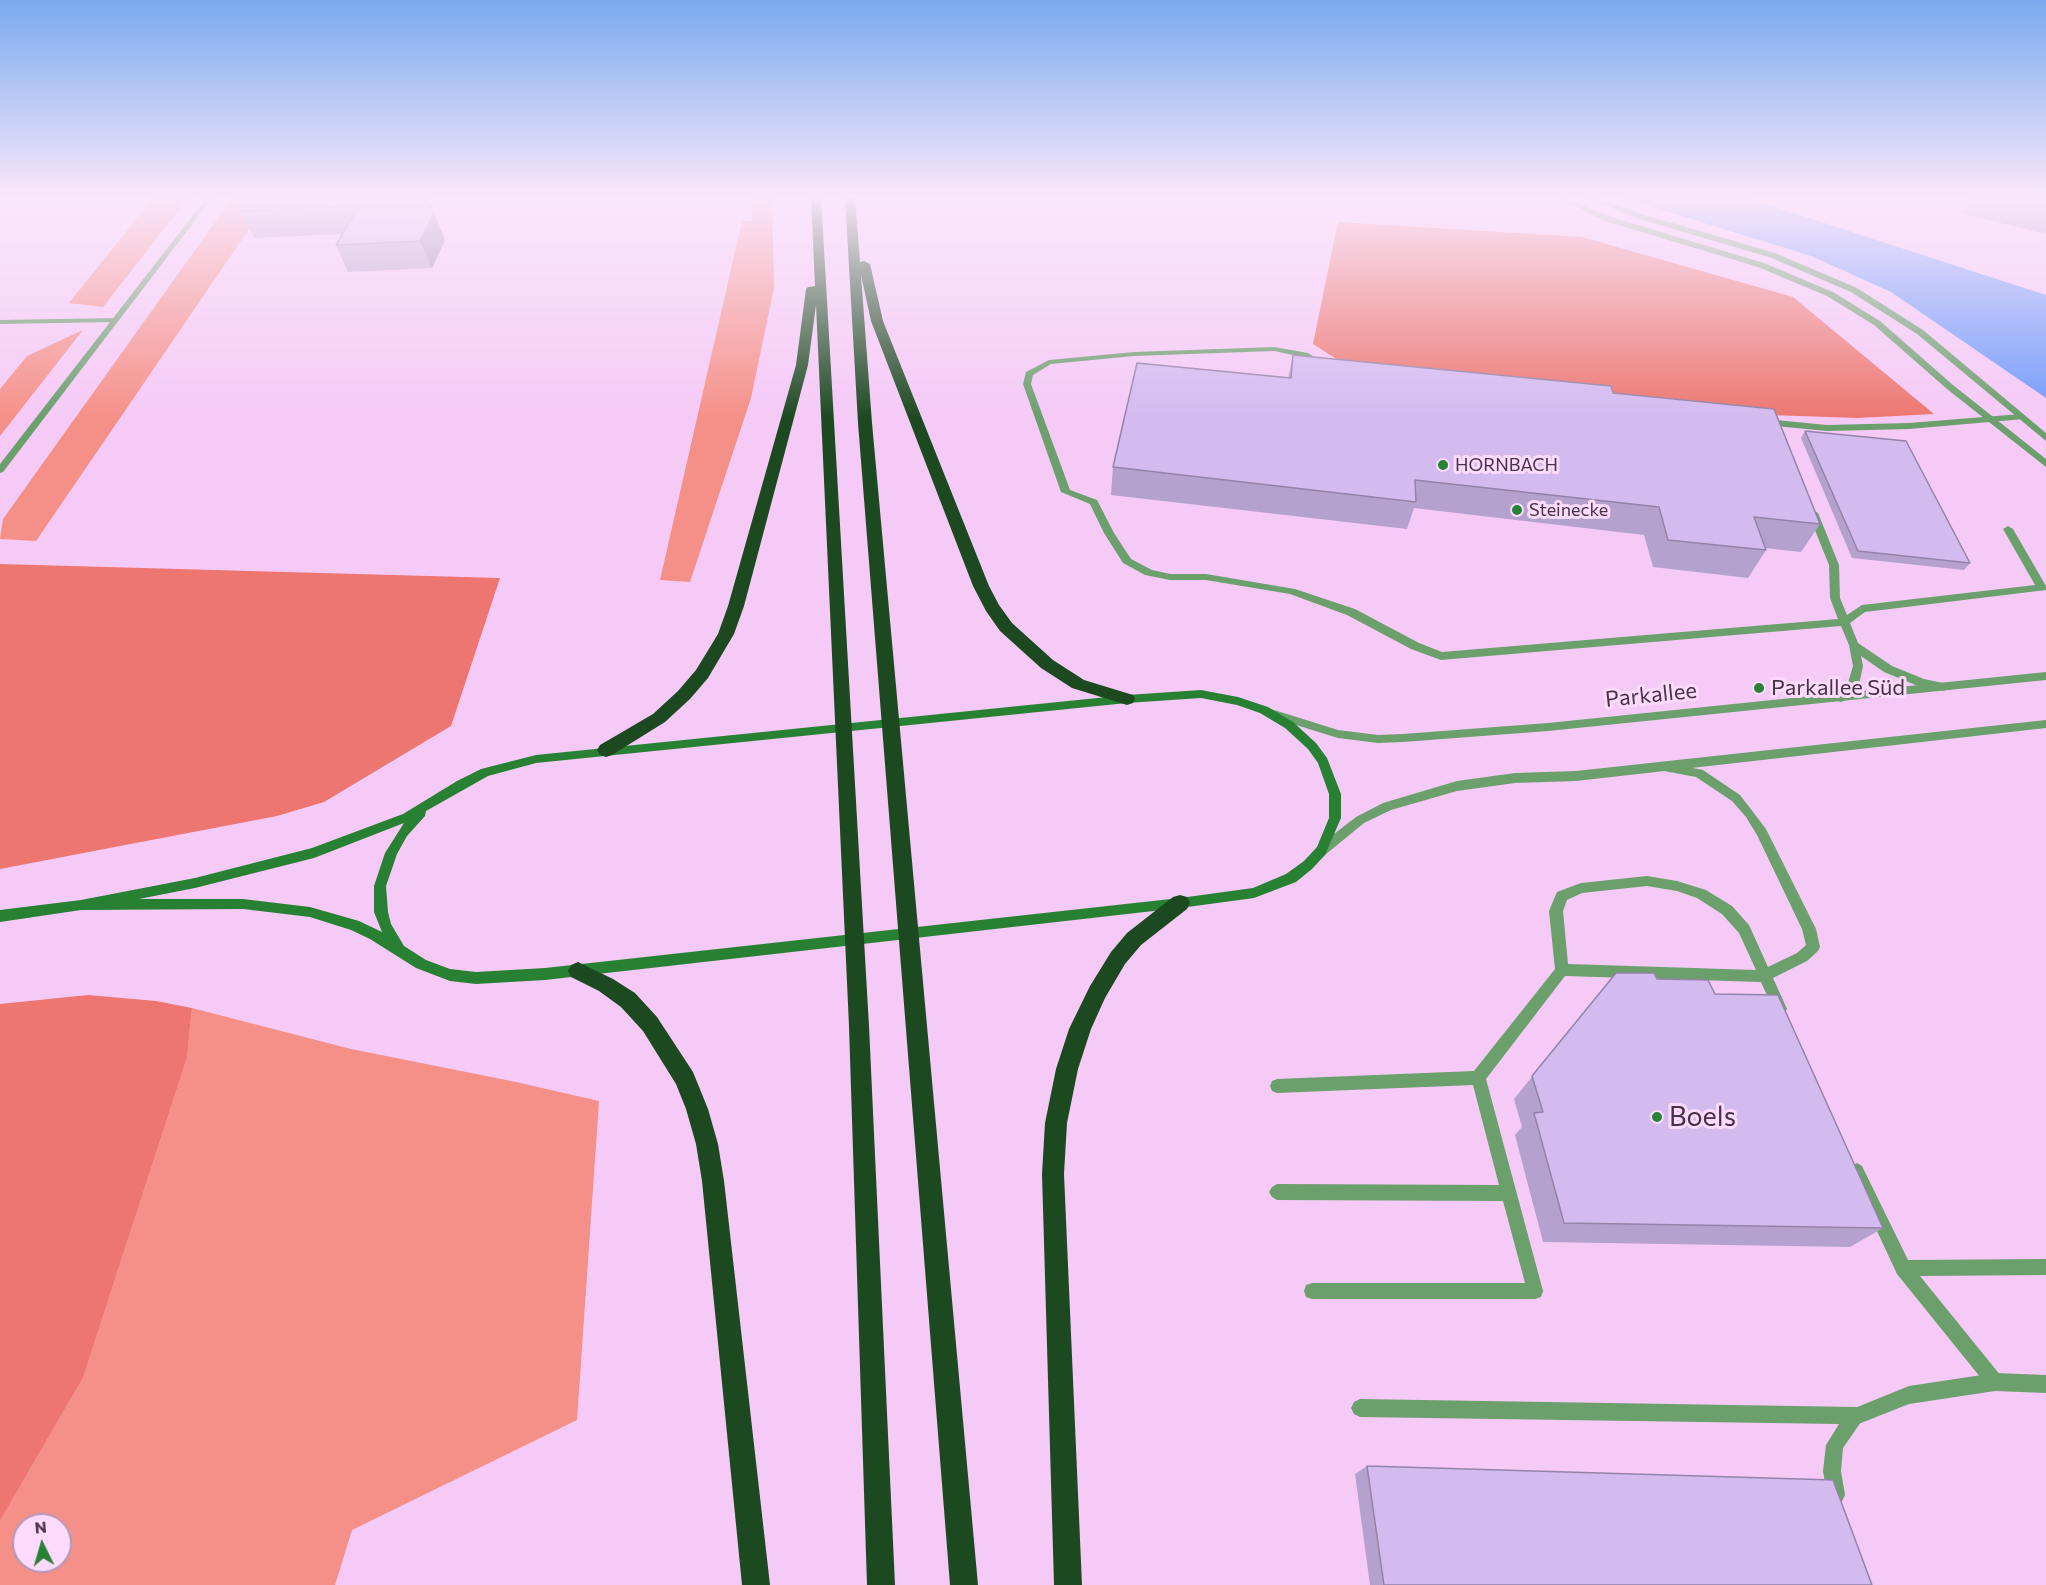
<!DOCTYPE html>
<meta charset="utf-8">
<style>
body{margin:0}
#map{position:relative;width:2046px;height:1585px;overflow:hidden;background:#f5caf7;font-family:Commissioner,sans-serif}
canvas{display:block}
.north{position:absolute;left:12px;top:1513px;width:60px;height:60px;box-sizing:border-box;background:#fedaff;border:2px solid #b498b5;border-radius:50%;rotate:355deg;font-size:16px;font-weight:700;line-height:24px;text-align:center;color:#463446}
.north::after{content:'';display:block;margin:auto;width:21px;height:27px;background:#278233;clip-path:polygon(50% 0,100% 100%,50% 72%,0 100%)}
</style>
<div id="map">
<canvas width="2046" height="1585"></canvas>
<div class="north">N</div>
</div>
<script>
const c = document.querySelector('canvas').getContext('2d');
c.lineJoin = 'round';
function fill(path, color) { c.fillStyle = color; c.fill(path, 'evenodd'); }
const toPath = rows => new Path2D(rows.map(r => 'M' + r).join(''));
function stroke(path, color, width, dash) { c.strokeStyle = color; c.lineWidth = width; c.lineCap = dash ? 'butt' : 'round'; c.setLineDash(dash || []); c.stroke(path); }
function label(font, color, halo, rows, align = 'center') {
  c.font = font + ' Commissioner,sans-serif'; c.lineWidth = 6; c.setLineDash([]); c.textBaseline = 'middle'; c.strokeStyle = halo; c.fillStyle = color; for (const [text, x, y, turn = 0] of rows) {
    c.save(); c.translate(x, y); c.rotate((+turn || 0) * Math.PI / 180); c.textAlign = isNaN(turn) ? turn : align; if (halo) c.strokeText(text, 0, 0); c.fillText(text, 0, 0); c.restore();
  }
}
const green = toPath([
 [154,197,189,197,103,307,69,303],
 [233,197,271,197,36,541,0,539,3,519],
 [753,197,772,197,774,288,751,398,690,582,660,580,742,221,752,221],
 [83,330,0,436,0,389,27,356],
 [192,1008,351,1049,516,1082,599,1101,577,1420,352,1530,335,1585,0,1585,0,1521,83,1378,187,1058],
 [24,1525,60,1525,60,1561,24,1561]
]);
const forest = toPath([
 [1338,222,1582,237,1793,297,1934,414,1858,418,1769,415,1360,374,1313,344],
 [0,564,500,578,451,726,324,802,277,816,0,869],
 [88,995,156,1001,192,1008,187,1058,83,1378,0,1521,0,1004]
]);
const water = toPath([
 [1620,197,1744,197,2046,295,2046,398,1891,292,1811,256]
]);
const lane = toPath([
 [118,318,118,322,115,322,0,324,0,320,118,318],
 [1274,347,1308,353,1324,363,1320,366,1303,357,1274,351,1134,356,1051,364,1033,375,1031,384,1070,490,1097,500,1114,533,1131,559,1152,570,1170,574,1206,574,1295,589,1355,609,1419,643,1442,652,1838,619,1830,598,1829,565,1808,513,1813,510,1818,513,1839,565,1840,598,1847,615,1862,605,2035,585,2003,529,2008,526,2013,529,2046,586,2046,590,1865,612,1850,623,1858,643,1892,666,1924,679,1948,684,1950,687,1944,691,1918,686,1884,672,1861,656,1863,666,1859,685,1844,701,1840,702,1834,698,1848,683,1853,666,1849,645,1841,626,1441,660,1411,649,1347,615,1290,594,1206,580,1170,580,1145,575,1123,563,1104,533,1090,504,1061,492,1023,384,1026,372,1049,360,1134,352,1274,347],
 [2021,414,2025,417,2024,419,1909,429,1827,431,1765,425,1761,422,1765,419,1827,425,1909,423,2021,414],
 [1668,763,1703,770,1740,795,1766,829,1816,929,1820,947,1818,951,1807,961,1773,978,1787,1009,1785,1013,1780,1015,1775,1013,1761,982,1565,976,1486,1079,1543,1291,1541,1297,1535,1299,1312,1299,1306,1297,1304,1291,1306,1285,1312,1283,1525,1283,1503,1201,1277,1200,1272,1197,1269,1192,1272,1187,1277,1184,1499,1185,1473,1085,1277,1093,1272,1091,1270,1086,1272,1081,1277,1079,1474,1071,1555,969,1549,911,1557,892,1581,883,1647,876,1677,881,1706,890,1732,906,1749,925,1768,967,1797,953,1806,945,1802,929,1757,835,1746,817,1732,801,1696,777,1664,771,1662,768,1664,765,1668,763],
 [1647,886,1677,891,1697,898,1722,914,1739,933,1756,970,1568,964,1563,911,1567,900,1582,893,1647,886],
 [1857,1163,1862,1166,1908,1260,2046,1259,2046,1275,1920,1276,2001,1376,2004,1382,2001,1388,1995,1391,1989,1388,1897,1274,1849,1171,1852,1166,1857,1163],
 [1360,1399,1856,1407,1862,1410,1865,1416,1843,1448,1841,1471,1845,1495,1842,1501,1836,1504,1830,1501,1827,1495,1823,1471,1826,1445,1839,1424,1360,1417,1354,1414,1351,1408,1354,1402,1360,1399]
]);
const street = toPath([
 [207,197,213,197,3,472,0,473,0,464,207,197],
 [1556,197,1564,197,1611,217,1764,263,1833,292,1880,321,1953,385,2046,459,2046,467,1947,389,1874,325,1827,296,1758,267,1605,221,1556,197],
 [1585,197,1593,197,1645,215,1775,253,1857,288,1923,330,2046,433,2046,441,1917,334,1851,292,1769,257,1639,219,1585,197],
 [2046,672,2046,680,1548,731,1403,742,1378,743,1338,738,1267,716,1265,713,1271,709,1338,730,1378,735,1403,734,1548,723,2046,672],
 [2046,720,2046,728,1576,781,1515,783,1457,791,1391,810,1364,823,1325,855,1321,856,1317,855,1315,851,1317,847,1356,817,1383,803,1457,781,1515,773,1576,771,2046,720],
 [1995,1373,2046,1375,2046,1393,1995,1391,1909,1404,1856,1425,1850,1422,1847,1416,1850,1410,1909,1386,1995,1373]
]);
const secondary = toPath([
 [1201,690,1238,697,1268,707,1293,722,1316,743,1327,758,1341,794,1341,818,1325,855,1312,869,1296,882,1254,898,1180,908,545,980,476,984,450,981,416,968,370,939,351,930,310,917,243,909,81,910,0,922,0,910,81,900,195,878,312,848,403,814,457,781,481,769,536,755,1127,695,1201,690],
 [1201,698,1237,705,1260,713,1285,728,1308,749,1318,763,1329,794,1329,818,1317,847,1304,861,1286,874,1253,888,1180,898,545,968,476,972,450,969,426,960,404,946,391,924,388,912,386,886,397,854,407,836,425,816,426,811,488,776,536,763,1127,703,1201,698],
 [404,823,385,853,374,886,374,912,382,932,359,921,310,907,243,899,139,899,195,888,314,858,404,823]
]);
const highway = toPath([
 [811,197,821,197,869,1026,895,1585,867,1585,849,1026,816,305,808,365,744,606,734,634,708,678,690,699,665,722,612,755,606,757,600,755,597,750,600,745,653,714,678,691,696,670,718,634,728,606,796,365,806,289,808,287,815,286,811,197],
 [845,197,855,197,860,262,864,261,870,264,883,321,989,586,999,605,1012,623,1053,660,1084,680,1133,695,1135,699,1133,703,1127,705,1072,688,1041,668,1000,631,986,611,973,586,871,321,861,275,872,423,978,1585,950,1585,858,423,845,197],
 [1180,895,1187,897,1190,903,1187,909,1141,945,1125,964,1105,998,1091,1029,1078,1069,1067,1123,1064,1174,1082,1585,1054,1585,1042,1174,1045,1123,1056,1069,1069,1029,1090,986,1111,952,1127,933,1173,897,1180,895],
 [578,962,613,979,635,993,657,1017,693,1072,708,1109,718,1144,724,1181,770,1585,742,1585,702,1181,696,1144,686,1109,676,1084,643,1031,621,1007,599,991,571,977,568,971,571,965,578,962]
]);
const wall = toPath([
 [426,197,445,240,432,268,348,272,336,245,342,234,254,238,240,211],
 [1972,197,2046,197,2046,234,1963,214],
 [1293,355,1613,393,1820,524,1801,552,1765,548,1766,550,1748,578,1653,567,1644,535,1414,508,1407,529,1111,495,1113,467,1288,378],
 [1805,431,1970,563,1964,570,1852,558,1801,438],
 [1616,973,1657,979,1715,994,1883,1228,1850,1247,1543,1242,1515,1135,1522,1127,1514,1099],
 [1367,1466,1872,1585,1370,1585,1355,1474]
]);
const shadedWall = toPath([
 [434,213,445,240,432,268,420,241]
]);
const building = toPath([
 [251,197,426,197,434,213,420,241,336,245,359,206,240,211,251,197],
 [2018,197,2046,197,2046,203,2018,197],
 [1293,355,1611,386,1613,393,1774,409,1820,524,1754,517,1766,550,1668,540,1659,507,1415,480,1416,502,1113,467,1137,363,1291,378,1293,355],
 [1805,431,1906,441,1970,563,1858,551,1805,431],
 [1616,973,1654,973,1657,979,1708,980,1715,994,1778,995,1883,1228,1564,1223,1534,1113,1543,1112,1532,1076,1616,973],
 [1367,1466,1833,1480,1872,1585,1384,1585,1367,1466]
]);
const markers = [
 [1443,465,6,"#278233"],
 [1517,510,6,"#278233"],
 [1759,688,6,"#278233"],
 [1657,1117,6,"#278233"]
];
const farPoinames = [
 ["HORNBACH",1455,465],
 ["Steinecke",1529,510]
];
const poiNames = [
 ["Parkallee Süd",1771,688]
];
const streetNames = [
 ["Parkallee",1651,695,-6]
];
const nearPoinames = [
 ["Boels",1669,1117]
];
fill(green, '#f59088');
fill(forest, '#ed7770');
fill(water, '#729bfa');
fill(lane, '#6b9f6c');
fill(street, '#6b9f6c');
fill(secondary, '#288033');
fill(highway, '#1d4921');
fill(wall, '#b5a1ce');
fill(shadedWall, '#9483a8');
fill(building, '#d3bbf0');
stroke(building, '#9483a8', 1.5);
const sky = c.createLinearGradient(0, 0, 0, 418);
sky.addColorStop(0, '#79aaef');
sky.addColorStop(0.47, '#fae7fb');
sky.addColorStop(1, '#fae7fb00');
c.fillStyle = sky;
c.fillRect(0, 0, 2046, 418);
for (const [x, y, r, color] of markers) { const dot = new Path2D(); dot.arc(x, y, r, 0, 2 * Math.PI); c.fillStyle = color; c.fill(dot); stroke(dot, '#fedaff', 2); }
label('18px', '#463446', '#fedaff', farPoinames, 'left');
label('22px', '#463446', '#fedaff', poiNames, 'left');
label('22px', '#463446', '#fedaff', streetNames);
label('27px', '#463446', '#fedaff', nearPoinames, 'left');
</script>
